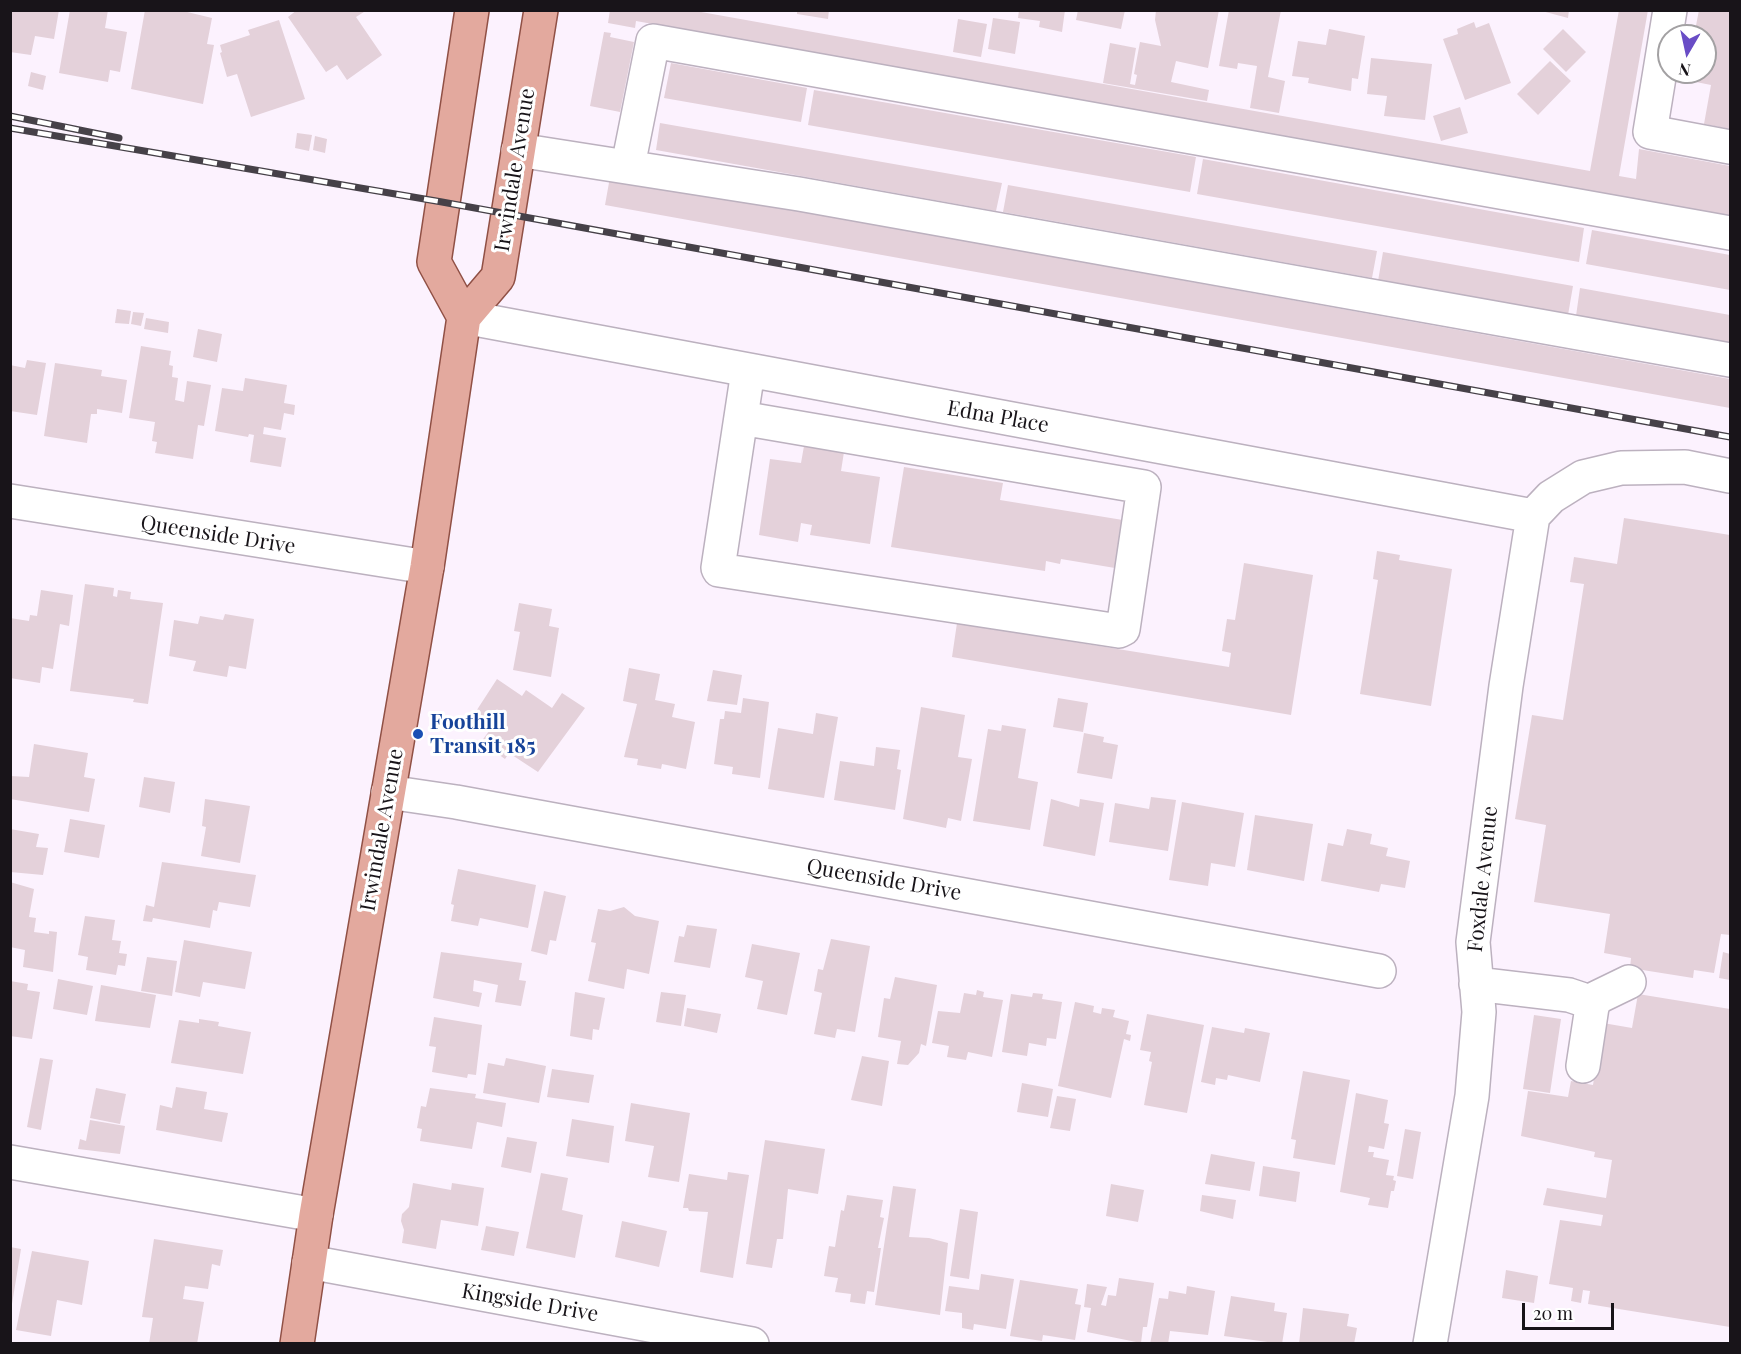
<!DOCTYPE html>
<style>
body{margin:0}
#map{position:relative;width:1741px;height:1354px;overflow:hidden;background:#fcf2fe;font-family:"Playfair Display",serif}
canvas{display:block}
.frame{position:absolute;inset:0;border:12px solid #181419;pointer-events:none}
.north{position:absolute;left:1657px;top:24px;width:60px;height:60px;box-sizing:border-box;background:#fff;border:2px solid #a3a1a3;border-radius:50%;rotate:189deg;font-size:16px;font-weight:700;line-height:24px;text-align:center;color:#181419}
.north::after{content:'';display:block;margin:auto;width:21px;height:27px;background:#694dc6;clip-path:polygon(50% 0,100% 100%,50% 72%,0 100%)}
.scale{position:absolute;left:1522px;top:1303px;width:92px;height:27px;box-sizing:border-box;border:3px solid #181419;border-top:0;padding-left:8px;font-size:18px;line-height:21px;white-space:nowrap;color:#181419;-webkit-text-stroke:4px #fff;paint-order:stroke}
</style>
<div id="map">
<canvas width="1741" height="1354"></canvas>
<div class="frame"></div>
<div class="north">N</div>
<div class="scale">20 m</div>
</div>
<script>
const c = document.querySelector('canvas').getContext('2d');
c.lineJoin = 'round';
function fill(path, color) { c.fillStyle = color; c.fill(path, 'evenodd'); }
const toPath = rows => new Path2D(rows.map(r => 'M' + r).join(''));
function stroke(path, color, width, dash) { c.strokeStyle = color; c.lineWidth = width; c.lineCap = dash ? 'butt' : 'round'; c.setLineDash(dash || []); c.stroke(path); }
function label(font, color, halo, rows, align = 'center') {
  c.font = font + ' "Playfair Display",serif'; c.lineWidth = 6; c.setLineDash([]); c.textBaseline = 'middle'; c.strokeStyle = halo; c.fillStyle = color; for (const [text, x, y, turn = 0] of rows) {
    c.save(); c.translate(x, y); c.rotate((+turn || 0) * Math.PI / 180); c.textAlign = isNaN(turn) ? turn : align; if (halo) c.strokeText(text, 0, 0); c.fillText(text, 0, 0); c.restore();
  }
}
const building = toPath([
 [10,10,59,10,54,39,35,36,31,55,10,52],
 [70,10,108,10,105,28,127,32,120,72,110,70,108,82,59,73],
 [145,10,179,10,212,18,207,44,214,45,203,104,131,89],
 [297,10,367,10,356,17,382,55,347,80,337,65,326,72,288,17],
 [610,10,690,10,1590,171,1619,10,1648,10,1619,176,1636,179,1639,149,1730,166,1730,218,636,21,635,28,608,23],
 [797,10,829,10,828,19,797,14],
 [1019,10,1065,10,1062,32,1039,27,1040,21,1018,18],
 [1078,10,1125,10,1121,29,1076,20],
 [1156,10,1219,10,1208,68,1176,61,1171,82,1209,90,1207,101,1103,83,1110,43,1136,48,1130,84,1135,85,1137,75,1134,74,1140,42,1161,46,1155,20],
 [1229,10,1281,10,1268,77,1285,81,1279,113,1250,108,1257,66,1238,63,1237,69,1219,66],
 [1538,10,1569,10,1568,18],
 [1699,10,1730,10,1730,129,1704,124,1711,85,1686,80,1688,72,1705,72,1705,36,1694,36],
 [993,18,1020,22,1015,54,988,49],
 [958,19,987,24,981,57,953,52],
 [279,20,305,99,251,117,237,74,227,77,220,53,222,52,220,45,250,35,248,30],
 [1474,22,1476,28,1489,23,1511,83,1465,100,1443,39,1458,34,1457,29],
 [1329,29,1365,36,1358,79,1352,78,1351,91,1308,83,1309,78,1292,76,1298,41,1326,45],
 [1563,29,1586,52,1566,72,1543,49],
 [604,32,611,33,610,37,634,42,620,112,590,106],
 [1371,58,1432,64,1425,120,1384,116,1387,96,1367,94],
 [1550,61,1571,81,1538,115,1517,94],
 [671,63,807,88,801,122,664,98],
 [31,72,46,76,43,90,28,86],
 [814,90,1196,157,1190,192,808,125],
 [1460,107,1468,133,1441,141,1433,116],
 [660,123,1002,183,996,211,656,150],
 [297,133,312,135,309,151,295,148],
 [315,136,327,139,325,153,313,150],
 [1203,159,1584,228,1579,262,1197,194],
 [610,177,1730,379,1730,408,605,205],
 [1008,185,1377,251,1372,278,1003,212],
 [1592,230,1730,255,1730,290,1586,264],
 [1383,252,1573,286,1568,315,1378,281],
 [1580,288,1730,315,1730,343,1576,316],
 [117,309,131,311,129,324,115,323],
 [133,312,144,313,141,326,131,324],
 [146,318,169,322,168,333,144,329],
 [198,329,222,334,217,362,193,357],
 [141,346,171,351,169,365,173,366,172,377,178,378,175,400,184,402,187,381,211,385,204,426,198,425,193,459,155,453,157,442,152,441,155,422,129,418],
 [27,360,46,363,37,415,10,411,10,365,25,368],
 [55,363,102,370,101,376,127,380,122,413,97,409,97,414,91,414,87,443,44,436],
 [245,378,287,385,284,403,295,405,294,415,284,413,281,430,264,427,263,434,286,438,281,467,250,462,254,435,249,434,248,437,215,431,222,388,243,391],
 [804,446,844,452,841,471,880,477,870,544,810,535,812,525,801,523,798,542,759,535,770,459,801,463],
 [904,467,1003,483,1000,500,1129,521,1121,569,1061,559,1060,564,1046,561,1045,571,891,547],
 [1624,518,1730,535,1730,935,1721,934,1714,973,1694,970,1693,978,1630,968,1631,958,1604,953,1610,914,1534,902,1546,825,1515,819,1532,715,1563,720,1584,584,1570,582,1574,557,1617,564],
 [1377,551,1400,555,1399,560,1452,569,1431,706,1360,694,1378,580,1373,579],
 [1244,563,1313,575,1291,715,952,657,957,623,1229,667,1231,653,1222,651,1227,619,1235,620],
 [85,584,114,588,113,596,117,597,118,590,131,592,130,599,163,603,148,704,133,702,134,699,70,691],
 [41,590,73,595,69,626,60,624,53,669,42,667,40,683,10,678,10,618,29,621,30,615,37,616],
 [519,603,552,609,549,626,559,628,551,677,513,670,520,632,514,631],
 [225,614,254,619,246,669,229,666,227,677,193,671,196,661,169,656,174,620,198,624,200,616,223,620],
 [629,668,660,674,655,700,675,704,672,717,695,722,686,769,662,764,661,769,637,765,638,759,624,757,637,704,623,701],
 [713,670,742,675,737,705,707,701],
 [497,679,522,696,526,690,552,708,562,693,585,708,538,772,509,753,505,759,481,742,489,731,471,719],
 [743,698,769,702,760,778,732,774,733,767,714,764,720,719,724,719,725,711,741,713],
 [1058,698,1088,703,1083,732,1053,727],
 [921,707,965,715,958,757,972,759,961,821,948,818,946,828,903,819],
 [816,713,838,717,824,798,768,789,778,728,813,734],
 [1002,725,1026,729,1018,778,1038,782,1030,830,973,821,988,729,1001,731],
 [1084,733,1104,737,1103,742,1118,745,1112,779,1077,773],
 [34,744,88,753,84,777,95,779,89,812,10,799,10,776,29,777],
 [876,747,900,750,897,769,901,770,895,810,834,800,840,761,874,766],
 [144,777,175,782,170,813,139,807],
 [1151,797,1176,800,1168,851,1109,842,1115,803,1149,809],
 [205,799,250,806,240,863,201,856,206,827,202,826],
 [1051,799,1079,807,1080,799,1104,803,1095,856,1043,846],
 [1182,802,1244,813,1235,867,1211,863,1208,886,1169,880],
 [1255,815,1313,824,1304,881,1247,870],
 [70,819,105,825,99,858,64,852],
 [10,829,39,834,36,847,48,848,43,875,10,872],
 [1347,829,1372,834,1370,844,1388,848,1386,856,1410,861,1405,888,1381,884,1379,892,1321,881,1328,843,1343,846],
 [162,862,256,875,250,907,219,902,217,911,213,910,210,928,153,918,152,922,143,921,146,905,154,907],
 [458,869,536,885,528,928,480,918,478,926,451,921,454,905,451,904],
 [10,882,34,889,29,917,36,918,34,932,49,934,49,931,57,932,53,972,23,967,25,950,10,947],
 [544,891,566,896,556,941,550,940,547,955,531,951],
 [624,907,635,916,659,921,649,974,627,969,624,989,588,981,596,943,591,942,598,909,610,911],
 [85,916,115,920,112,940,121,941,119,953,127,954,125,966,118,965,116,975,86,970,88,957,78,955],
 [687,925,717,929,710,968,674,962,679,936,684,937],
 [831,939,870,946,855,1032,837,1029,835,1038,814,1034,822,993,814,991,818,969,823,970],
 [184,940,252,952,245,989,203,982,200,997,175,992],
 [752,944,800,953,787,1015,757,1009,763,981,745,977],
 [441,952,522,963,519,980,526,981,521,1006,495,1002,498,985,474,980,473,991,482,993,479,1007,433,998],
 [1723,952,1730,954,1730,980,1719,978],
 [147,957,177,961,172,996,141,991],
 [895,977,937,985,926,1046,921,1044,919,1053,908,1065,897,1064,901,1041,878,1037,884,998,890,999],
 [58,979,93,986,87,1015,53,1009],
 [10,981,28,984,27,990,40,992,32,1039,10,1036],
 [101,985,156,995,150,1028,95,1021],
 [977,990,984,992,983,997,1003,1000,992,1057,968,1052,966,1060,947,1057,949,1046,932,1043,938,1011,960,1013,964,993,976,995],
 [575,992,605,998,599,1030,593,1029,592,1040,570,1036],
 [661,992,686,995,681,1026,656,1022],
 [1033,993,1043,994,1042,999,1062,1002,1056,1039,1047,1038,1046,1046,1029,1043,1027,1056,1002,1052,1011,994,1032,997],
 [1638,994,1730,1009,1730,1327,1588,1304,1590,1291,1583,1290,1581,1303,1571,1301,1573,1288,1549,1284,1560,1220,1601,1226,1603,1215,1543,1205,1547,1188,1606,1198,1612,1160,1594,1157,1595,1152,1521,1136,1528,1091,1568,1097,1571,1081,1593,1085,1603,1023,1632,1028],
 [1075,1002,1094,1006,1093,1012,1101,1014,1102,1008,1115,1010,1113,1017,1129,1021,1126,1034,1131,1035,1130,1041,1124,1039,1111,1098,1058,1086],
 [687,1008,721,1014,717,1033,684,1026],
 [1147,1014,1204,1025,1187,1113,1144,1105,1152,1062,1149,1061,1151,1052,1140,1050],
 [1534,1015,1561,1019,1550,1093,1523,1089],
 [434,1017,482,1025,476,1075,468,1074,467,1078,432,1072,436,1047,429,1046],
 [199,1019,219,1022,218,1026,251,1032,243,1074,171,1063,179,1020,199,1023],
 [1212,1027,1244,1033,1245,1028,1270,1033,1260,1082,1228,1075,1227,1080,1216,1078,1215,1085,1201,1082],
 [862,1056,889,1061,882,1106,851,1100],
 [40,1058,53,1060,41,1130,27,1127],
 [506,1058,546,1066,539,1103,483,1093,488,1063,504,1066],
 [552,1069,594,1075,589,1103,547,1097],
 [1303,1071,1350,1080,1335,1165,1293,1158,1296,1140,1291,1139],
 [1022,1083,1053,1089,1048,1117,1017,1112],
 [176,1087,207,1092,204,1109,228,1113,222,1142,156,1130,160,1105,172,1108],
 [96,1088,126,1094,120,1124,90,1118],
 [430,1088,476,1094,475,1098,506,1103,502,1127,477,1122,472,1149,420,1141,422,1129,417,1128,421,1106,426,1107],
 [1356,1093,1388,1100,1384,1123,1389,1124,1384,1149,1369,1146,1368,1152,1374,1152,1373,1157,1389,1160,1386,1175,1394,1176,1393,1180,1396,1181,1394,1191,1391,1191,1388,1208,1368,1205,1370,1198,1340,1192],
 [1057,1096,1076,1099,1070,1131,1050,1128],
 [631,1103,690,1113,679,1182,648,1177,654,1146,625,1141],
 [572,1119,614,1126,609,1163,566,1156],
 [90,1120,125,1126,120,1154,78,1149,80,1139,86,1141],
 [1405,1129,1421,1132,1413,1179,1397,1176],
 [507,1137,537,1142,531,1173,501,1167],
 [765,1140,825,1149,818,1194,788,1189,783,1239,777,1239,772,1268,746,1264],
 [1211,1154,1255,1162,1250,1191,1205,1184],
 [1263,1166,1300,1172,1296,1202,1259,1196],
 [728,1172,749,1175,733,1278,700,1272,708,1212,689,1211,688,1208,683,1208,689,1174,727,1180],
 [541,1173,568,1178,562,1210,583,1215,575,1258,526,1248],
 [413,1183,451,1190,452,1183,484,1188,478,1226,441,1220,436,1249,402,1243,404,1230,401,1221,402,1214,409,1207],
 [1111,1184,1144,1190,1138,1222,1106,1216],
 [893,1186,916,1189,909,1237,929,1238,948,1243,940,1315,875,1305],
 [847,1195,883,1200,880,1217,884,1218,878,1248,881,1248,874,1292,867,1291,865,1304,850,1302,851,1294,835,1292,838,1278,824,1276,829,1246,835,1247,841,1210,844,1211],
 [1202,1195,1236,1200,1233,1219,1200,1211],
 [960,1209,978,1212,969,1279,950,1276],
 [622,1221,667,1231,659,1267,615,1257],
 [486,1226,519,1232,514,1256,481,1250],
 [154,1239,223,1250,220,1266,212,1264,208,1289,185,1286,183,1299,204,1302,197,1344,149,1344,153,1318,142,1317],
 [10,1247,21,1249,12,1304,10,1303],
 [32,1251,89,1261,82,1305,57,1300,51,1336,16,1330],
 [1506,1270,1538,1276,1534,1303,1502,1298],
 [981,1274,1014,1279,1006,1329,974,1324,973,1330,962,1328,962,1313,945,1311,949,1286,979,1290],
 [1119,1278,1154,1283,1147,1327,1143,1327,1141,1343,1087,1332,1091,1308,1084,1307,1087,1284,1107,1287,1101,1305,1106,1306,1108,1295,1116,1296],
 [1020,1280,1078,1289,1075,1304,1081,1305,1075,1340,1043,1335,1042,1341,1010,1336],
 [1187,1286,1215,1291,1208,1335,1170,1331,1168,1344,1150,1344,1159,1298,1168,1299,1169,1291,1186,1294],
 [1231,1296,1275,1303,1274,1311,1287,1313,1282,1344,1224,1336],
 [1303,1308,1349,1314,1347,1326,1357,1328,1354,1344,1299,1344]
]);
const minor = toPath([
 [1670,10,1650,132,1730,147],
 [518,150,799,194,1730,360],
 [628,166,653,41,1730,233],
 [464,317,1533,516],
 [741,418,1144,487,1123,629,1119,631,719,570,718,568,748,371],
 [10,501,427,567],
 [388,792,456,802,1379,971],
 [1476,984,1569,995,1581,999,1592,1007],
 [1583,1066,1592,1007,1596,998,1629,982],
 [10,1162,316,1215],
 [309,1262,752,1344],
 [1430,1344,1472,1096,1479,1012,1473,942,1506,686,1533,516,1551,497,1583,477,1621,468,1685,467,1730,476]
]);
const major = toPath([
 [464,317,434,262,472,10],
 [297,1344,316,1215,427,567,464,317,498,277,541,10]
]);
const rail = toPath([
 [10,116,119,138],
 [10,128,442,202,1730,437]
]);
const markers = [
 [418,734,6,"#1a4fb4"]
];
const streetNames = [
 ["Irwindale Avenue",515,170,-81],
 ["Edna Place",998,417,10],
 ["Queenside Drive",218,535,9],
 ["Irwindale Avenue",382,830,-80],
 ["Foxdale Avenue",1483,879,-84],
 ["Queenside Drive",884,880,10],
 ["Kingside Drive",530,1303,10]
];
const transitNames = [
 ["Foothill",430,722],
 ["Transit 185",430,746]
];
fill(building, '#e4d1da');
stroke(minor, '#bcb1bf', 36);
stroke(major, '#905045', 36);
stroke(minor, '#fff', 33);
stroke(major, '#e3a99e', 33);
stroke(rail, '#464148', 7);
stroke(rail, '#fff', 4.5, [14]);
for (const [x, y, r, color] of markers) { const dot = new Path2D(); dot.arc(x, y, r, 0, 2 * Math.PI); c.fillStyle = color; c.fill(dot); stroke(dot, '#fff', 2); }
label('21px', '#181419', '#fff', streetNames);
label('bold 21px', '#164399', '#fff', transitNames, 'left');
</script>
